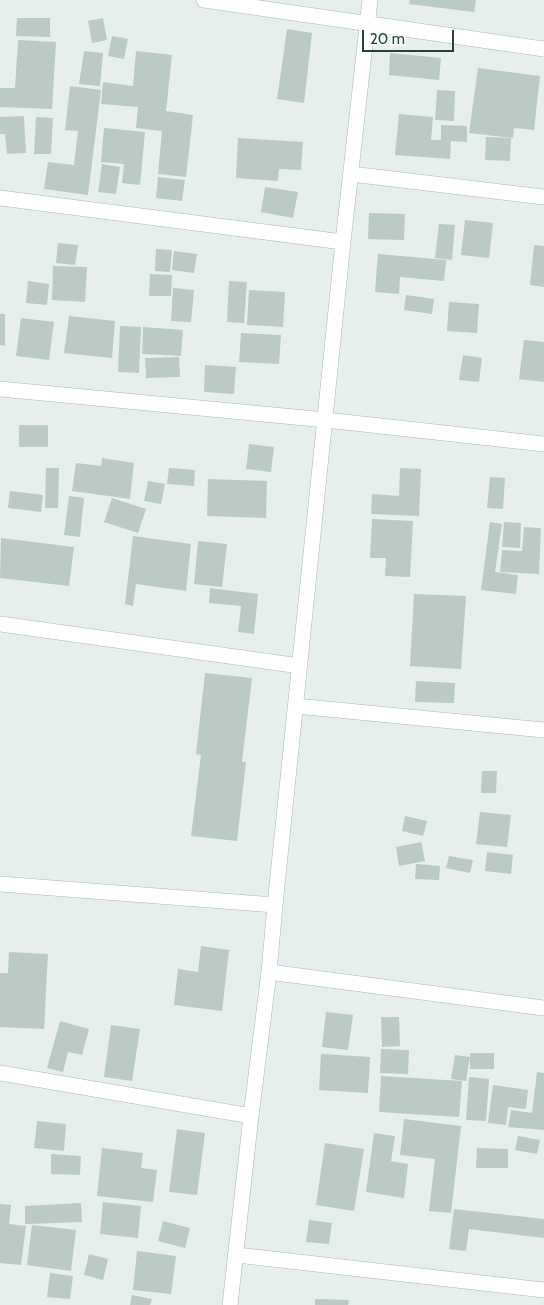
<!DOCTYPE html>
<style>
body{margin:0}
#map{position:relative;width:544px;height:1305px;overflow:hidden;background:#e6efeb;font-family:Cabin,sans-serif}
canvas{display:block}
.scale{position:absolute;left:362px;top:30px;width:92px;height:22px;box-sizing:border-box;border:2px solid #24423a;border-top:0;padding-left:6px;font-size:15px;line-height:18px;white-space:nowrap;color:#24423a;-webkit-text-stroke:4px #f7fbf9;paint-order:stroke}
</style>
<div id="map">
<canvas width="544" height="1305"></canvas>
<div class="scale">20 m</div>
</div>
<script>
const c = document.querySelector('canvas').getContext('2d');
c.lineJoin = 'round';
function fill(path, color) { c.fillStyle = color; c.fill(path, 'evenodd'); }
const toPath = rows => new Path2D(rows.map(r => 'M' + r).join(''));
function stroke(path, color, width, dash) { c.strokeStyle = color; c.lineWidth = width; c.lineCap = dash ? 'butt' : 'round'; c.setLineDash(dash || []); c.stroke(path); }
const building = toPath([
 [410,0,476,0,474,12,409,4],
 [17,18,50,18,50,37,16,36],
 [103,18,107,40,92,43,88,21],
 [287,29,312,33,304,103,277,99],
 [112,36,128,39,124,59,108,56],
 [18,40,56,42,52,109,0,107,0,88,15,88],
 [84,51,103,53,100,86,79,84],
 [136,51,172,55,166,111,193,115,186,177,158,174,162,131,136,128,138,107,101,104,103,82,133,86],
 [390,53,441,58,439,80,389,75],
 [478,68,540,76,534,130,514,128,513,138,469,133],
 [70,86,101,90,88,195,44,189,48,162,74,165,78,131,65,130],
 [437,90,455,91,454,121,435,120],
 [399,114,433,117,431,140,441,140,441,125,467,126,467,142,451,141,450,159,395,155],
 [24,116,26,153,7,154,5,134,0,134,0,117],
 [36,117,53,118,51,154,34,154],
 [104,128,145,132,140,185,122,183,124,164,101,162],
 [486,137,511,138,510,161,485,160],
 [238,138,303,142,301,170,279,169,278,181,236,178],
 [102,164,120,167,116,194,98,192],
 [158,177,185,180,182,201,156,198],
 [265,187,298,192,293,218,261,212],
 [369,213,405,214,404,240,368,239],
 [465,220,493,223,489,258,461,255],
 [439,224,455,225,452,260,435,258],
 [58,243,78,245,75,265,56,263],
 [534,245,544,246,544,287,530,285],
 [156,249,172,250,170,272,155,271],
 [174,251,197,254,194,273,172,270],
 [378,254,446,260,444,281,400,277,399,294,375,292],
 [53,266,87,267,85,302,52,300],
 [150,274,172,275,171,296,149,296],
 [28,281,49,284,47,305,26,303],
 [229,281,247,282,244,323,227,322],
 [173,288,194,290,191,322,171,321],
 [249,290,285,292,283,327,247,325],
 [406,295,434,299,432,314,404,310],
 [449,302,479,304,477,333,447,331],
 [0,314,5,314,5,346,0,345],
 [69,316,115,321,112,358,64,353],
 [21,318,54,322,49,360,16,356],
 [120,326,141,327,139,373,118,372],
 [143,327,183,330,181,356,142,354],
 [241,333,281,335,279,364,239,362],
 [524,340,544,342,544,382,519,379],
 [463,355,482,358,479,382,459,380],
 [179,357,180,377,146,378,145,358],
 [205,365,236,367,234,394,204,392],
 [19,425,48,425,48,447,19,447],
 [249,444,274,447,271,472,246,469],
 [102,458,134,463,130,499,72,491,76,463,101,466],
 [46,468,59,468,58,508,45,508],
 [169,468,195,470,194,486,167,484],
 [400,468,421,469,419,516,371,514,372,494,399,496],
 [490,477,505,478,503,509,487,508],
 [208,479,267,481,266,518,207,516],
 [148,481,165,484,161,504,144,501],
 [10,491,43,495,41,512,8,508],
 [69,496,84,498,80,537,64,535],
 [112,498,146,509,138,533,104,522],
 [372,519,413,521,410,577,385,576,386,558,370,558],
 [490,522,502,524,495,572,518,575,516,594,481,590],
 [504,522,521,523,520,548,502,547],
 [524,527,541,528,539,574,500,572,502,550,522,551],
 [133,536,191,544,186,591,136,584,133,606,125,604],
 [1,538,74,547,69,586,0,578],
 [198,541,227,544,222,587,194,584],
 [210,588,258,594,254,634,238,632,241,606,209,603],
 [414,594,466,596,461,669,410,666],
 [205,673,252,678,242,762,246,762,237,841,191,836,201,755,196,754],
 [416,681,455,683,454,703,415,702],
 [482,771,497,771,496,793,481,793],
 [480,812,511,815,507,847,476,844],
 [405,816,427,821,423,836,402,831],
 [421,842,425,861,399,866,396,847],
 [487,852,513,855,511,874,485,871],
 [449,856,473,860,470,873,446,868],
 [416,864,440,866,439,880,415,879],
 [201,946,229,950,222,1011,174,1005,178,969,198,972],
 [9,952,48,954,44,1029,0,1027,0,973,8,973],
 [326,1012,353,1015,348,1050,322,1047],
 [381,1017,399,1017,400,1046,382,1047],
 [60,1021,89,1029,82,1055,68,1052,63,1072,47,1068],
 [111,1025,140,1029,132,1081,104,1077],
 [381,1049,409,1050,408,1074,380,1073],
 [470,1053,494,1053,494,1069,470,1069],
 [321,1054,370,1057,368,1093,319,1090],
 [455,1055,470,1057,466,1081,451,1079],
 [537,1072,544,1073,544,1130,508,1127,511,1110,532,1113],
 [381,1076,462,1081,459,1117,379,1112],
 [469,1077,489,1079,486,1121,466,1120],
 [493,1085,528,1090,526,1109,508,1107,506,1125,488,1123],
 [404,1119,461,1126,451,1213,429,1211,435,1159,400,1155],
 [37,1121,66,1124,64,1151,34,1148],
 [177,1129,205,1133,197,1195,169,1192],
 [374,1133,395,1136,391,1161,408,1164,404,1198,366,1192],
 [518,1136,540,1140,537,1154,515,1150],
 [325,1143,364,1149,354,1211,316,1205],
 [102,1148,143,1153,141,1168,157,1170,153,1202,97,1196],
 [477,1148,508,1149,508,1168,476,1168],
 [51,1154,81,1156,80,1175,51,1174],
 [103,1202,141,1206,138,1238,100,1234],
 [81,1203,82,1222,25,1224,25,1206],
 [0,1204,11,1205,9,1224,26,1226,21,1265,0,1263],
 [454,1209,544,1219,544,1238,469,1229,466,1251,449,1249],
 [309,1220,332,1223,329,1244,306,1242],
 [163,1221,190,1228,185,1248,158,1241],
 [32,1225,76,1230,71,1271,27,1265],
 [137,1251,176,1256,171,1294,133,1290],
 [89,1254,108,1259,103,1280,84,1275],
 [50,1273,73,1276,70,1299,47,1297],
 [132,1295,152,1299,150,1305,130,1305],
 [315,1299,349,1300,348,1305,315,1305]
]);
const street = toPath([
 [204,0,544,49],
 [351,174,544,197],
 [0,198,343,242],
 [0,389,326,420,544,444],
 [0,624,300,666],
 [296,706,544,730],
 [0,884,275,905],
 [269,972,544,1008],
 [0,1073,251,1116],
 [237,1255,544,1290],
 [230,1305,251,1116,269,972,275,905,343,242,370,0]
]);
fill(building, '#bbcac4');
stroke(street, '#a8b8b2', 16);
stroke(street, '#fff', 15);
</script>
